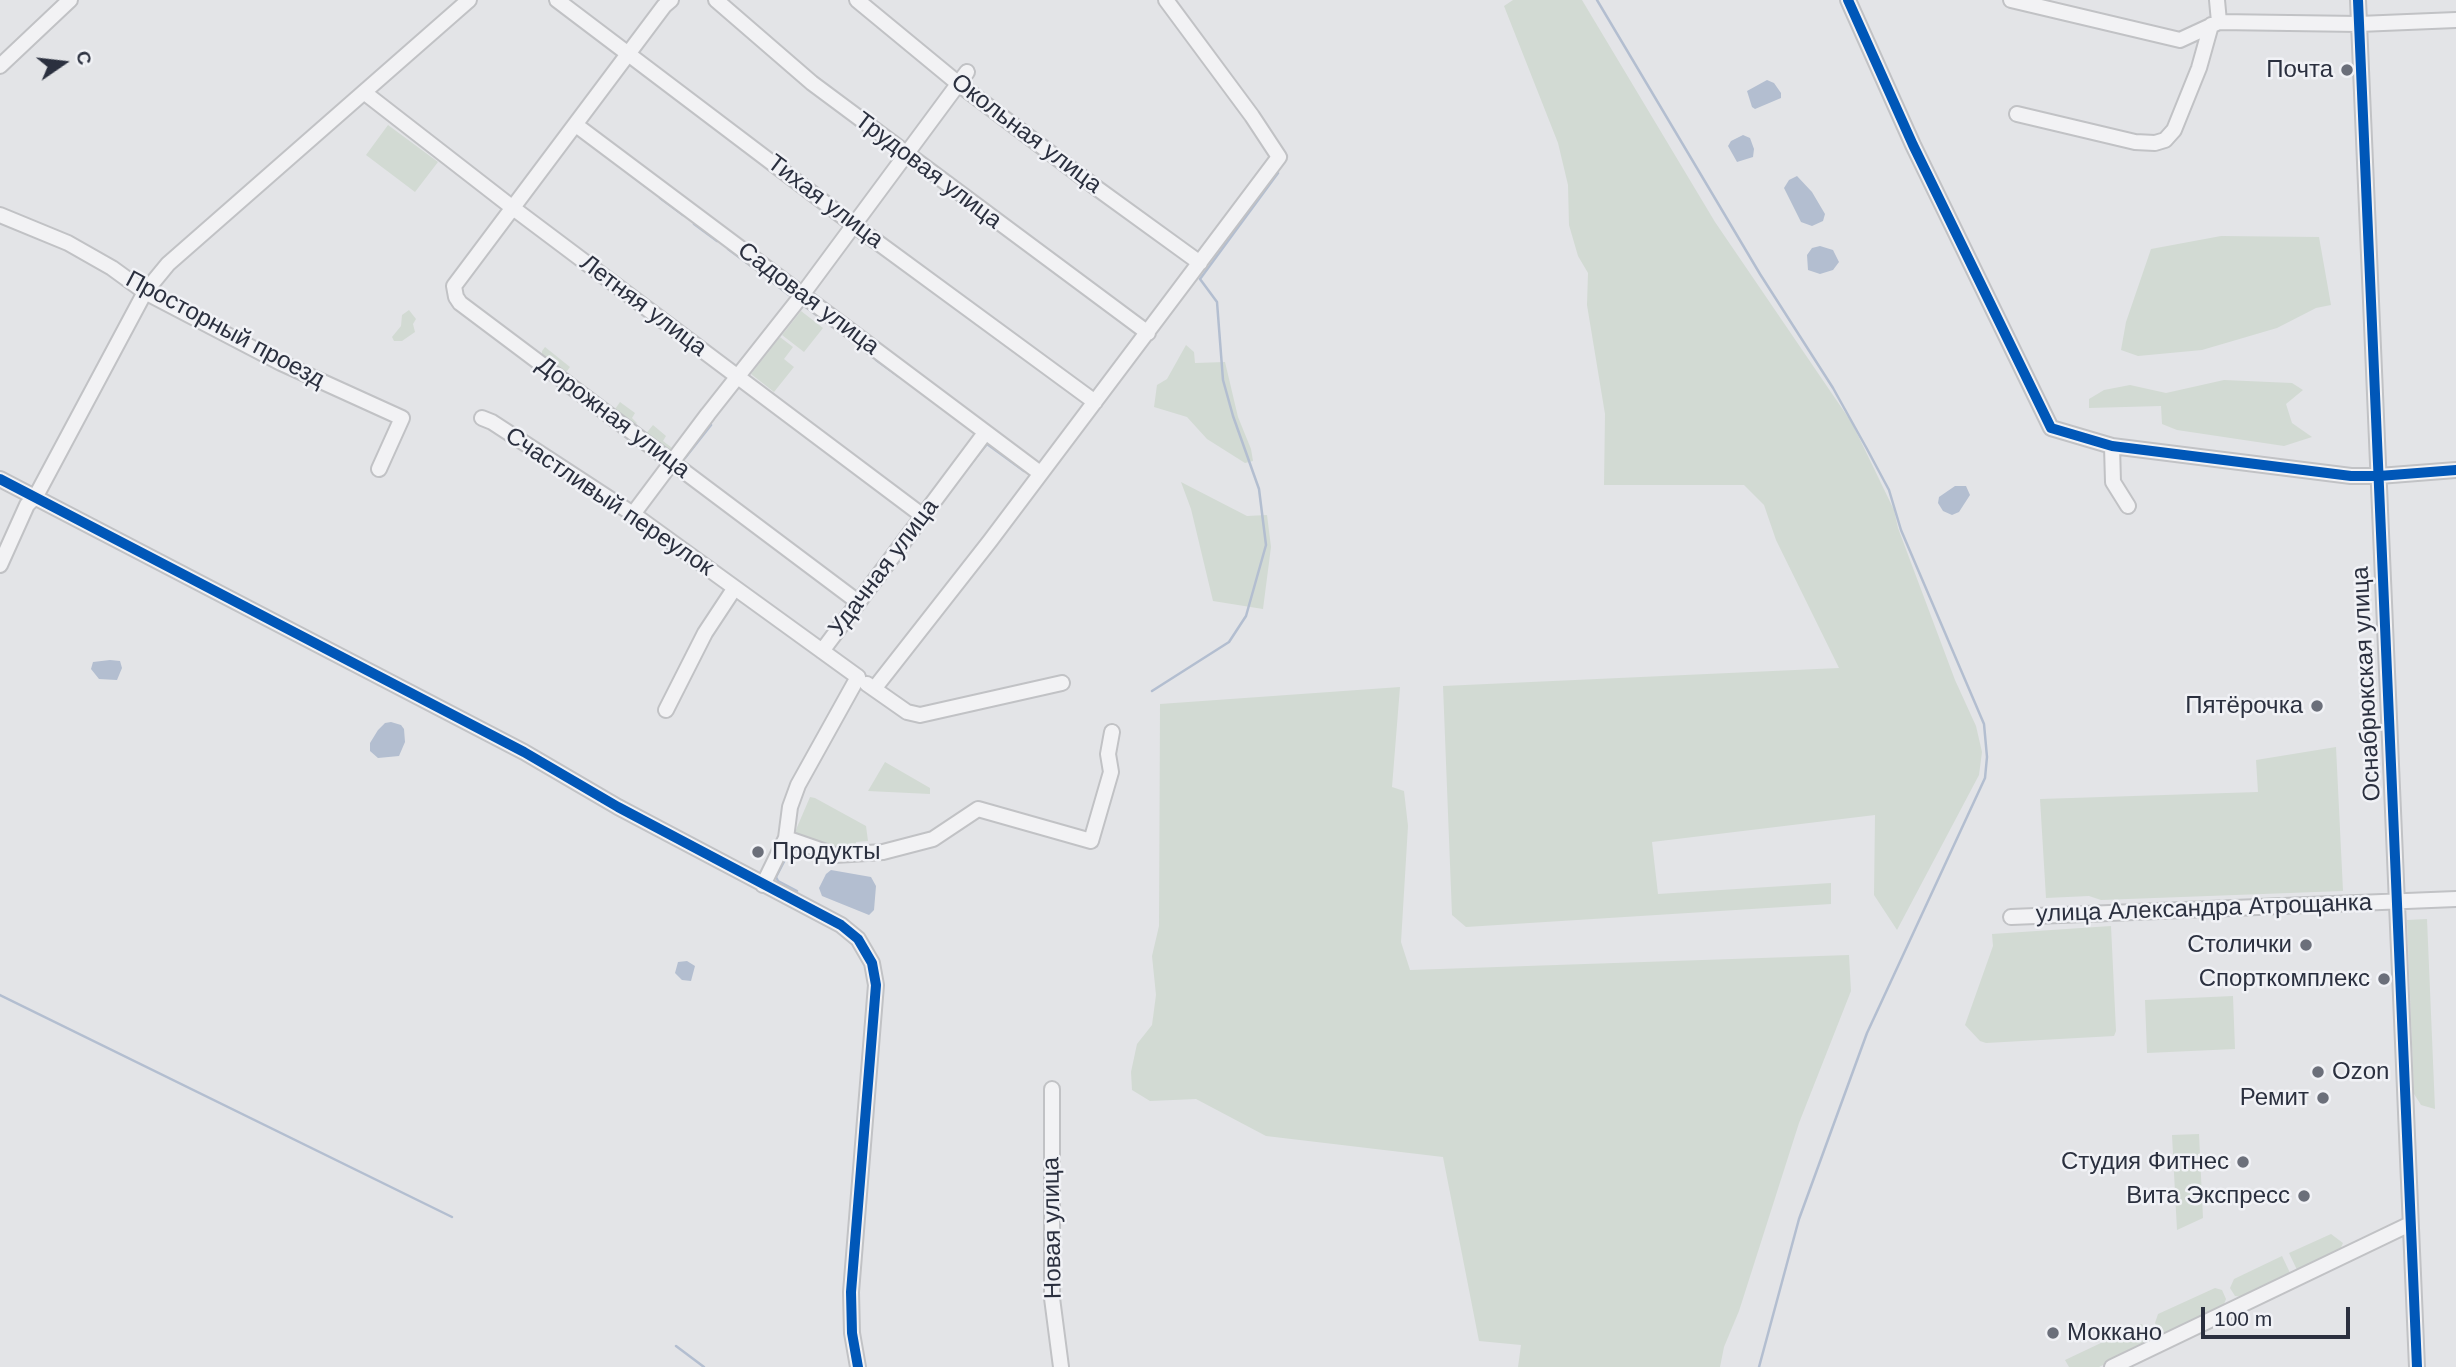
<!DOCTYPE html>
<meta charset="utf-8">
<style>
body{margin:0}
#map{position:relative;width:2456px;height:1367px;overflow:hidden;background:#e3e4e7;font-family:Helvetica,sans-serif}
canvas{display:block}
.north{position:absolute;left:28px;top:28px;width:70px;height:70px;-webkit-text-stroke:5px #f1f2f6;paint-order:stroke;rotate:76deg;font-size:19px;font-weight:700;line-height:28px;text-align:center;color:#2b303f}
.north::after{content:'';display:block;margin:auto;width:24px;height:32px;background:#2b303f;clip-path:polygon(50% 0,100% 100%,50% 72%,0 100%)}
.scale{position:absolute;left:2201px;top:1307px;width:149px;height:32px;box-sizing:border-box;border:4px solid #2b303f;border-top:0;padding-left:9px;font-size:21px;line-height:24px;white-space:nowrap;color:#2b303f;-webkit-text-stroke:5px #f1f2f6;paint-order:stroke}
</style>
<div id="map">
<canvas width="2456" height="1367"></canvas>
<div class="north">С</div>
<div class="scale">100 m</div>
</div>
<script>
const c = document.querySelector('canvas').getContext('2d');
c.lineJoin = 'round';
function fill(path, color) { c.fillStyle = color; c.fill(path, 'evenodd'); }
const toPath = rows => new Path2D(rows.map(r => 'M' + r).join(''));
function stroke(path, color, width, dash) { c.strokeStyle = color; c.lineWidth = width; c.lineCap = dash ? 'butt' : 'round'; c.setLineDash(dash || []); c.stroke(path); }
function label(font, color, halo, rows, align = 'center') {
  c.font = font + ' Helvetica,sans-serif'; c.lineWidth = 5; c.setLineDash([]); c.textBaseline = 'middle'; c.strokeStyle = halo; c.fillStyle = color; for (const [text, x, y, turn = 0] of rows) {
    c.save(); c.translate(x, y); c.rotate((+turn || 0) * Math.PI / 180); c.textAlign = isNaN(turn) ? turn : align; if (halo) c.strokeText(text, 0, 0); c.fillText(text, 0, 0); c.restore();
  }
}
const green = toPath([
 [1513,0,1582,0,1715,222,1852,423,1894,510,1898,528,1955,680,1976,726,1982,752,1979,775,1897,930,1874,895,1875,815,1652,842,1658,894,1831,883,1831,904,1466,927,1452,915,1443,686,1839,668,1776,540,1764,505,1744,485,1604,485,1605,414,1587,305,1588,273,1578,256,1569,225,1568,185,1558,143,1504,6],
 [388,125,438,162,415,192,366,155],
 [2221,236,2319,237,2331,305,2316,308,2277,328,2202,350,2138,356,2121,350,2126,322,2151,249],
 [409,310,416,319,413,324,415,332,402,341,394,341,392,337,401,326,402,315],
 [801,311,823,328,804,352,782,335],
 [780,337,793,347,784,359,794,367,774,392,751,374],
 [1186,345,1194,352,1195,363,1225,362,1238,417,1251,449,1253,461,1245,463,1207,439,1187,417,1154,407,1157,385,1167,379],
 [545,347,570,367,567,371,563,372,542,357,542,351],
 [2224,380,2292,383,2303,390,2286,404,2292,423,2312,437,2284,446,2177,430,2162,424,2161,406,2089,408,2089,399,2104,390,2130,385,2166,393],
 [620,402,635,413,632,418,637,423,635,425,631,426,613,412],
 [653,425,666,436,663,441,676,451,674,455,644,436],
 [1181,482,1247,516,1267,515,1271,547,1263,609,1213,601,1191,509],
 [1400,687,1392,787,1404,791,1408,826,1401,942,1410,970,1849,955,1851,991,1799,1123,1739,1311,1724,1347,1720,1367,1518,1367,1521,1345,1479,1341,1443,1157,1266,1136,1196,1099,1150,1101,1132,1090,1131,1072,1137,1044,1152,1025,1156,995,1152,956,1159,926,1160,704],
 [2336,747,2343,891,2101,900,2089,896,2046,898,2040,799,2258,792,2256,760],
 [885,762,930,788,930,794,868,791],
 [810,797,815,798,866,826,868,841,856,842,856,849,850,849,815,842,795,832],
 [2427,919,2435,1109,2421,1105,2414,1094,2407,920],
 [2111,926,2116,1031,2114,1036,1986,1043,1980,1041,1965,1025,1993,946,1992,934],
 [2233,996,2235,1049,2147,1053,2145,1000],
 [2199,1134,2203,1218,2177,1230,2172,1135],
 [2331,1234,2343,1243,2339,1252,2298,1272,2289,1253],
 [2282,1256,2291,1275,2244,1297,2235,1296,2230,1288,2234,1279],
 [2215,1288,2222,1290,2226,1299,2223,1307,2169,1334,2159,1333,2155,1323,2158,1314],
 [2141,1324,2150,1331,2152,1338,2147,1344,2099,1367,2069,1367,2065,1360]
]);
const water = toPath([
 [1767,80,1774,83,1781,93,1781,98,1755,109,1752,107,1747,91],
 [1743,135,1750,138,1754,149,1753,157,1737,162,1728,146,1731,141],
 [1797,176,1812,192,1825,214,1823,221,1812,226,1801,222,1784,188,1789,180],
 [1820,246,1833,250,1839,262,1833,270,1820,274,1808,270,1807,255,1812,248],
 [1955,486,1966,486,1970,495,1959,512,1952,515,1943,511,1938,503,1939,497],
 [110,660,120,661,122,668,117,680,99,679,91,669,93,662],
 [391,722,401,725,404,729,405,742,399,756,378,758,370,751,370,743,378,730,385,723],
 [831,870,871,877,876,886,874,910,869,915,822,896,819,888,826,874],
 [687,961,695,966,691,981,682,980,675,973,678,962]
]);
const stream = toPath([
 [1597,0,1760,274,1833,388,1867,449,1889,490,1901,530,1984,724,1987,757,1985,778,1867,1033,1799,1219,1759,1367],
 [628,173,649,189],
 [660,198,683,215],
 [694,224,717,241],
 [728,249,751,266],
 [762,274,789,295],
 [802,304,830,325],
 [841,332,862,348],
 [876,360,898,376],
 [626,436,659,461],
 [685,458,711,425],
 [970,465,987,444,1024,471],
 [1152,691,1229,642,1246,616,1266,545,1259,489,1233,416,1223,380,1217,302,1200,279,1278,173],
 [790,850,776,877,778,881,797,891],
 [0,995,452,1217],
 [676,1346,704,1367]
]);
const minor = toPath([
 [557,0,854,225,1095,402],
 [671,0,664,6,454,286,456,297,460,303,858,602],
 [716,0,812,83,1148,333],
 [857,0,960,85,1098,189,1200,263],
 [1848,0,1913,145,2051,428,2112,446,2351,476,2379,476,2456,470],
 [2011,0,2180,40,2219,22,2359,24,2456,20],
 [2217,0,2219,22],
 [2358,0,2417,1367],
 [0,66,70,0],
 [365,93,513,208,923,516],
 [2017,114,2135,142,2155,143,2165,140,2174,130,2199,68,2211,25],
 [576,125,1040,473],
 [0,215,68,243,112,268,145,292,281,363,402,418,379,469],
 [482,418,492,422,633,514,858,677,798,785,790,807,786,838,763,885],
 [2112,446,2113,482,2128,506],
 [0,479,524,752,618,807,841,925,858,939,872,963,876,985,851,1292,852,1333,858,1367],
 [633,514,708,414,802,295,967,72],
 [0,565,27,505,36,496,145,292,168,264,469,0],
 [822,651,985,433],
 [867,684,907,712,920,715,1062,683],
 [874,689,990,541,1279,157,1252,116,1166,0],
 [666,710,705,633,734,589],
 [786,838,835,855,883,852,933,839,978,809,1091,841,1111,772,1108,754,1112,732],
 [2011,917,2456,899],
 [1052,1089,1052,1298,1061,1367],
 [2112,1367,2410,1224]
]);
const cycleway = toPath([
 [1848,0,1913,145,2051,428,2112,446,2351,476,2379,476,2456,470],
 [2358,0,2417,1367],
 [0,479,524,752,618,807,841,925,858,939,872,963,876,985,851,1292,852,1333,858,1367]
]);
const markers = [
 [2347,70,7,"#6b6f7a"],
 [2317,706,7,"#6b6f7a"],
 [758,852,7,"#6b6f7a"],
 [2306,945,7,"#6b6f7a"],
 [2384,979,7,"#6b6f7a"],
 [2318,1072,7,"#6b6f7a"],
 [2323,1098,7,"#6b6f7a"],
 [2243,1162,7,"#6b6f7a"],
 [2304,1196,7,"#6b6f7a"],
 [2053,1333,7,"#6b6f7a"]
];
const poiNames = [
 ["Почта",2333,70],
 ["Пятёрочка",2303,706],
 ["Продукты",772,852,"left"],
 ["Столички",2292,945],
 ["Спорткомплекс",2370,979],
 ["Ozon",2332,1072,"left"],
 ["Ремит",2309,1098],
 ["Студия Фитнес",2229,1162],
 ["Вита Экспресс",2290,1196],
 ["Моккано",2067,1333,"left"]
];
const streetNames = [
 ["Окольная улица",1026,134,37],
 ["Трудовая улица",928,171,37],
 ["Тихая улица",825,202,37],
 ["Садовая улица",808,299,37],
 ["Летняя улица",643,306,37],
 ["Просторный проезд",225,330,28],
 ["Дорожная улица",613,418,37],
 ["Счастливый переулок",609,502,34],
 ["Удачная улица",884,568,-53],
 ["Оснабрюкская улица",2367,684,-93],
 ["улица Александра Атрощанка",2204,909,-2],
 ["Новая улица",1053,1228,-91]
];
fill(green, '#d2dad3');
fill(water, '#b3bed0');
stroke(stream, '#b3bed0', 2.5);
stroke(minor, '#c1c2c5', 18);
stroke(minor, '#f2f2f4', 14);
stroke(cycleway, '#0057b8', 10);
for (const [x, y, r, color] of markers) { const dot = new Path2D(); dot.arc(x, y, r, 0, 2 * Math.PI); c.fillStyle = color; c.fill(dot); stroke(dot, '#f1f2f6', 2.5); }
label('24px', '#2b303f', '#f1f2f6', poiNames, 'right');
label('24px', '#2b303f', '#f1f2f6', streetNames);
</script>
